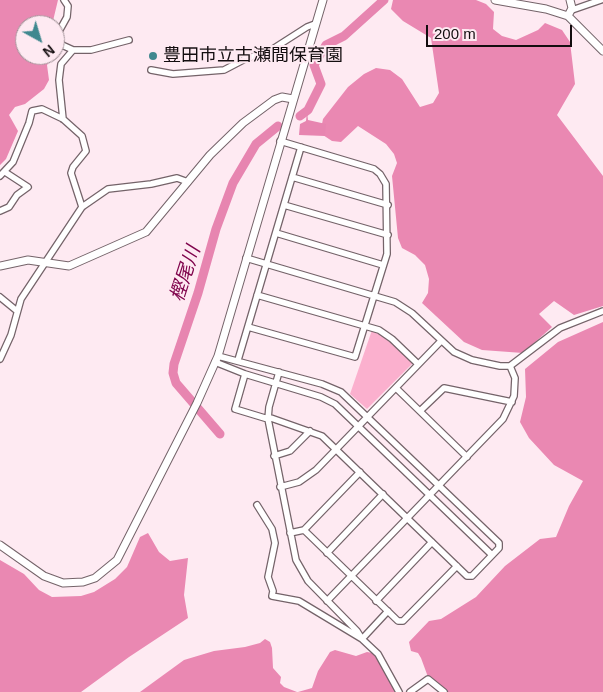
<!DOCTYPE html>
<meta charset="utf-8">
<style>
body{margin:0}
#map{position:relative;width:603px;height:692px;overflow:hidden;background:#feeaf2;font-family:Arial,sans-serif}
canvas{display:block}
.north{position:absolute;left:15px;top:15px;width:50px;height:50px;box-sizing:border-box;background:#feeaf2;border:1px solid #a09297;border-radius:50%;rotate:141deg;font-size:14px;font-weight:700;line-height:20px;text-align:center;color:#130d0f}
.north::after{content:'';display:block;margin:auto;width:18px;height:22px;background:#40888f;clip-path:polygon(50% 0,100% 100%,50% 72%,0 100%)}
.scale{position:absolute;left:426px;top:25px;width:146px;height:22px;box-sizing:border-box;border:2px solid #130d0f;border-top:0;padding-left:6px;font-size:15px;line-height:18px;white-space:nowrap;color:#130d0f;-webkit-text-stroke:4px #feeaf2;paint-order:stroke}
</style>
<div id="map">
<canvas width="603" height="692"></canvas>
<div class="north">N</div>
<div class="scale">200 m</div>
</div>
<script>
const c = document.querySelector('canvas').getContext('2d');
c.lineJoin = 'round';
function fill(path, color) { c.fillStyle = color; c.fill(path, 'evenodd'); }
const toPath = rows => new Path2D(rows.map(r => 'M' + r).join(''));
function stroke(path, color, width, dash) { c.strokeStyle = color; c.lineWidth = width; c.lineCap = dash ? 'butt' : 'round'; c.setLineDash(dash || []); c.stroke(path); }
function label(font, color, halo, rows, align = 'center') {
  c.font = font + ' Arial,"Noto Sans JP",sans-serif'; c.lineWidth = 4; c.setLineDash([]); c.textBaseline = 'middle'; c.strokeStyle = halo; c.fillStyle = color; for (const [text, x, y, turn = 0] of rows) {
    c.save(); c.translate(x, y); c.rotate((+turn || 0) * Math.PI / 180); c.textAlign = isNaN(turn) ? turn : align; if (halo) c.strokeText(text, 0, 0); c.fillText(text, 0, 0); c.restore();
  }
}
const green = toPath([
 [372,330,384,335,414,362,367,409,350,394]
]);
const forest = toPath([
 [0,0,58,0,52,25,25,25,25,55,54,55,47,65,49,80,44,89,25,104,15,107,9,115,18,131,6,159,0,165],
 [393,0,476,0,486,4,494,12,493,29,502,36,516,40,538,30,545,23,562,30,570,42,575,84,557,115,603,176,603,306,574,315,554,301,539,314,552,327,523,353,482,350,464,342,422,303,428,293,429,279,425,265,415,255,402,248,398,238,392,176,397,163,394,154,386,144,358,126,341,142,332,141,323,135,321,129,323,119,348,87,364,74,376,68,390,70,402,79,420,107,433,103,439,93,431,38,403,21,391,9],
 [603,322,603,692,447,692,428,677,421,658,418,653,411,651,409,642,429,621,441,619,476,597,505,566,540,539,556,537,569,506,583,481,554,465,529,438,520,422,526,397,525,369,558,342],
 [148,533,159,552,170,561,188,558,184,595,188,618,129,657,81,692,0,692,0,560,24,574,39,590,52,597,81,596,94,592,115,579,127,567,140,537],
 [265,639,270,642,272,648,273,668,281,677,280,683,284,687,297,692,140,692,184,660,214,651,245,647,260,643],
 [335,650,356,656,367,652,373,653,397,692,298,692,312,688,318,671,330,652]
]);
const water = toPath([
 [307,112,308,120,326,124,325,136,299,135,300,124,306,121]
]);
const river = toPath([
 [300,116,308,110,321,84,314,65,326,45,344,36,384,0],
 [220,434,176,383,173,373,174,364,198,293,216,229,233,183,256,144,278,126]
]);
const minor = toPath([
 [64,0,68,6,67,17,57,35,62,45,73,50,91,50,129,40],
 [572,10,601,0],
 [151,70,173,74,224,70,245,59,268,52,307,27,315,24],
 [63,119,59,80,61,64,73,50],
 [0,176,13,162,29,123,32,111,42,109,63,119,82,136,86,151,73,167,71,173,82,207],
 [292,177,388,205],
 [284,205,388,235],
 [0,211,9,207,17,195,28,187,5,172],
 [276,233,383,265],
 [246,258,395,302,412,313,454,352,472,360,500,366,510,366,560,328,603,311],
 [257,295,379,330,392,339,418,364],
 [0,297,17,311],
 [248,327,355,357,387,254,386,184,380,174,374,169,280,141],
 [218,356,322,384,341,392,499,543,499,548,472,576,467,576,322,436,271,418,268,419,235,409,245,374],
 [0,359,11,335,21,299,82,207,108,189,151,184,177,178,188,182],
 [238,360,301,147],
 [215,362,245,374,321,397,335,404,492,555],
 [279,372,269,407,268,419,296,560,308,581,357,631,362,639],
 [396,388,467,457],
 [420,411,444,388,512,402],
 [274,456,290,451,310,431],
 [280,487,299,482,316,470,441,341],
 [257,505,272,529,275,543,268,577,273,591,272,596,299,601,362,639,378,654,399,692],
 [304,530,398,621,403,621,457,566],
 [290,533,304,530,360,472],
 [327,553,383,494],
 [327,601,503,419,514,396,515,378,510,366],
 [376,601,432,542],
 [362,639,388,611],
 [410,692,428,679,444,692]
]);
const tertiary = toPath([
 [495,0,546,9,568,16,603,51],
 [568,16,572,8,570,0],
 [0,266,28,260,69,266,146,232,210,155,243,123,274,100,282,97,293,99],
 [0,545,44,576,63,583,83,582,95,578,117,560,197,403,218,356,323,0]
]);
const markers = [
 [153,56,5,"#40888f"]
];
const poiNames = [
 ["豊田市立古瀬間保育園",163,56]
];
const waterNames = [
 ["樫尾川",186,274,-72]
];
fill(green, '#fbb0ce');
fill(forest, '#ea88b2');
fill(water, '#e785b0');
stroke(river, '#e785b0', 9);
stroke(minor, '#746369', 8);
stroke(tertiary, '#746369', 9);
stroke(minor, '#fff', 5.5);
stroke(tertiary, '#fff', 7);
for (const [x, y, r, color] of markers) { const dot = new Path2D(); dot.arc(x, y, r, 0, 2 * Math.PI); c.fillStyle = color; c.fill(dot); stroke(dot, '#feeaf2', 2); }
label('18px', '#130d0f', '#feeaf2', poiNames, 'left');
label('italic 19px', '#80054d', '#feeaf2', waterNames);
</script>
